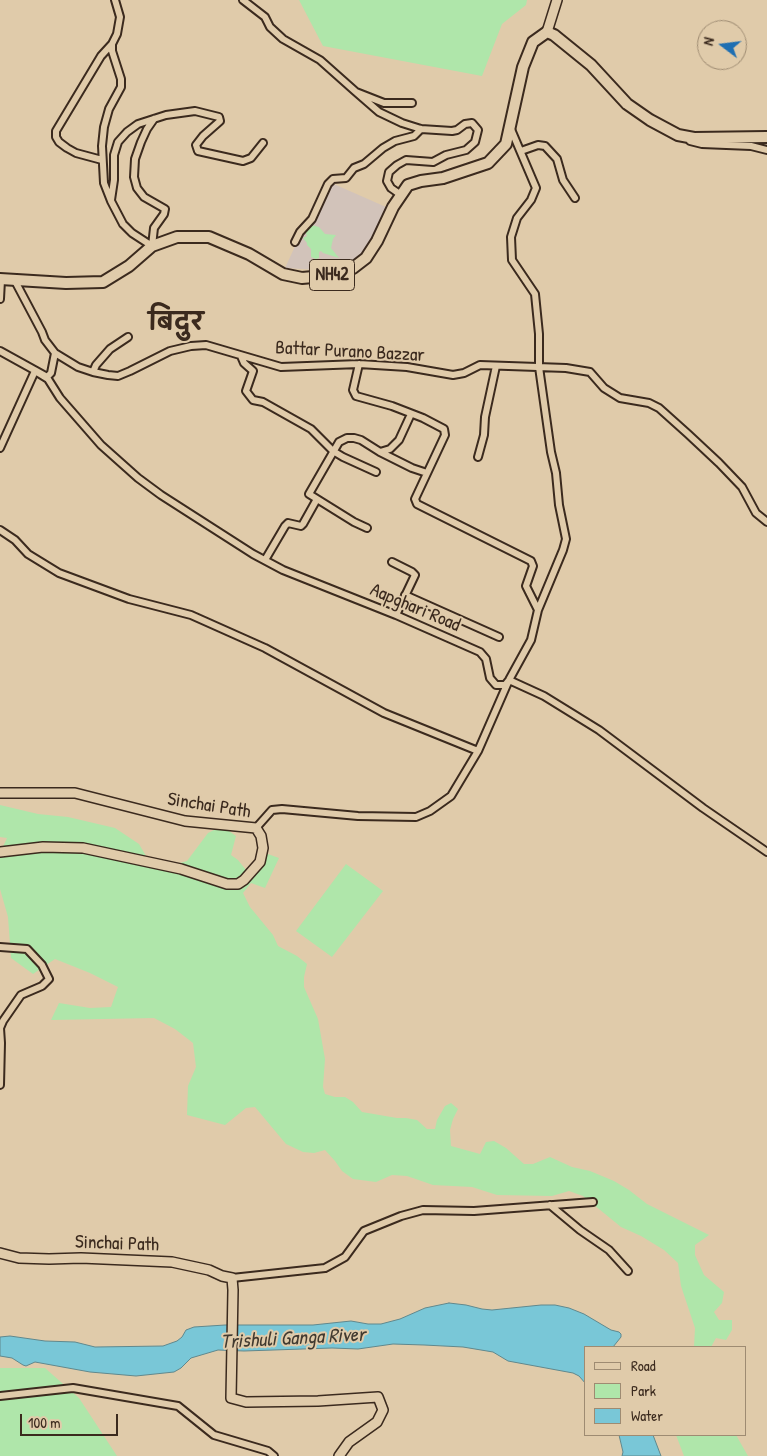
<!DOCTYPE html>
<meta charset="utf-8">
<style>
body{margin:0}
#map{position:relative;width:767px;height:1456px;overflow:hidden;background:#e0cbaa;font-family:"Patrick Hand",sans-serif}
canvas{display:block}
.legend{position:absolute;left:584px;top:1346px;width:162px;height:90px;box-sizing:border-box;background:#e0cbaa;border:1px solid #9e8b72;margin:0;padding:6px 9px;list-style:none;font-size:15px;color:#3b2a1e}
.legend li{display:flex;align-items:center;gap:10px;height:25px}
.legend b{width:25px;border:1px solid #9e8b72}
.north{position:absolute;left:697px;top:20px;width:50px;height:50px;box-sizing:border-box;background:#e0cbaa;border:1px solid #9e8b72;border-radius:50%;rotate:285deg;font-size:14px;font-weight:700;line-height:20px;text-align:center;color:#3b2a1e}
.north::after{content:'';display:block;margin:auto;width:18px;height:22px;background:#1f6fb2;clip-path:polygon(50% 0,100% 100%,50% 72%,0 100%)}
.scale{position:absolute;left:20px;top:1414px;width:98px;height:22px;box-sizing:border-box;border:2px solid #3b2a1e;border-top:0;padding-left:6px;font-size:15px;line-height:18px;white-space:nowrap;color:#3b2a1e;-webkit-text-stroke:4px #e0cbaa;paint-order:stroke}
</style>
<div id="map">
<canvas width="767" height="1456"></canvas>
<ul class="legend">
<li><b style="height:6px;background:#e0cbaa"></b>Road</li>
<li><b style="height:14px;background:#afe6aa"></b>Park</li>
<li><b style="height:14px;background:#79c7d7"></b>Water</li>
</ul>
<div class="north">N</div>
<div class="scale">100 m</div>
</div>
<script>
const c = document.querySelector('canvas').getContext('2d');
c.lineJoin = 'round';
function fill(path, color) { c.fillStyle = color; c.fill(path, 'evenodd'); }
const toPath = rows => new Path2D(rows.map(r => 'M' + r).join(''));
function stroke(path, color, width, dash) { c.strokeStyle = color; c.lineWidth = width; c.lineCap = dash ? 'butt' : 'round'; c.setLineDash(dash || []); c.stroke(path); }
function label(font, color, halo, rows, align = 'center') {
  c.font = font + ' "Patrick Hand","Playpen Sans Deva",sans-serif'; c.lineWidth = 4; c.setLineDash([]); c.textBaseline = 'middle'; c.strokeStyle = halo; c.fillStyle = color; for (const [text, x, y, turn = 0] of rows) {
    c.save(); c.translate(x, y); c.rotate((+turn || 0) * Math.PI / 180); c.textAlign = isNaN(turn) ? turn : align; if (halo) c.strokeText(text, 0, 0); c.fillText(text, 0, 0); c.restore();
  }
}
const built = toPath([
 [327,181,386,207,365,255,335,271,285,268,319,194]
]);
const green = toPath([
 [299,0,527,0,526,5,502,24,482,76,323,46],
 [311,225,319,227,325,234,336,235,333,239,331,248,339,258,323,253,321,251,319,252,319,258,316,259,311,257,311,249,307,245,307,243,303,238,307,236,305,231,309,229,309,226],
 [0,805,38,814,68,817,115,828,139,844,149,861,170,866,187,861,208,833,218,828,229,831,236,836,231,855,238,860,246,870,265,853,279,858,265,888,251,883,243,893,250,907,273,935,278,946,297,956,307,964,304,977,304,987,318,1019,325,1059,323,1087,325,1094,335,1097,345,1097,353,1102,362,1112,397,1118,406,1118,417,1120,427,1129,435,1129,437,1120,445,1106,451,1103,458,1109,453,1119,450,1130,451,1146,480,1154,486,1142,494,1141,506,1148,524,1164,533,1164,550,1157,572,1167,590,1171,614,1181,629,1190,647,1204,709,1235,695,1245,695,1255,704,1275,724,1292,722,1303,714,1312,719,1320,732,1320,732,1330,726,1340,716,1338,711,1347,694,1347,695,1328,681,1286,678,1263,664,1250,641,1236,621,1227,583,1196,569,1191,552,1196,497,1195,472,1187,433,1185,407,1176,392,1175,376,1182,353,1179,342,1171,335,1161,325,1150,314,1153,303,1152,286,1144,255,1107,246,1108,225,1125,187,1115,188,1086,196,1067,193,1043,175,1029,154,1018,51,1020,59,1003,90,1008,111,1007,118,987,90,973,55,959,33,974,11,958,8,917,0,889,0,853,7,838,0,837],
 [346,864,383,891,332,957,296,931],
 [0,1368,45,1368,79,1398,117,1456,0,1456],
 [676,1435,736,1435,748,1456,684,1456]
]);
const water = toPath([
 [449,1303,466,1305,482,1309,492,1310,541,1305,555,1305,569,1308,584,1314,611,1330,619,1332,621,1334,621,1337,613,1347,586,1347,586,1384,579,1376,573,1373,508,1361,493,1352,463,1347,424,1345,393,1344,358,1349,332,1348,244,1351,218,1350,191,1358,181,1368,174,1372,136,1376,90,1372,35,1362,26,1366,23,1365,12,1358,0,1356,0,1337,10,1336,45,1341,75,1342,95,1347,163,1346,177,1341,182,1337,186,1330,194,1327,225,1325,313,1325,351,1321,368,1324,381,1324,400,1319,425,1308,449,1303],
 [619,1435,653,1435,661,1456,622,1456,623,1452,619,1435]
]);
const street = toPath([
 [115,0,120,17,117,34,112,44,112,51,121,79,121,87,109,109,104,127,102,146,104,183,111,201,123,224,132,233,152,246,154,228,164,214,165,209,144,197,137,188,134,177,135,159,141,142,147,129,154,119],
 [243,0,265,17,270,27,283,39,320,60,356,92,384,103,412,103],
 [356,92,379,112,402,123,421,129,452,131,457,130,465,124,472,123,478,130,475,142,466,150,446,155,433,162,406,160,397,165,389,172,387,181,391,188,401,195],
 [690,141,702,144,751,146,767,150],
 [521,151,538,145,545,146,557,159,563,180,575,198],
 [102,160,76,153,67,148,59,142,56,137,56,131,101,56,112,44],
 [111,200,114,180,114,155,118,142,127,132,138,124,166,115,195,111,219,117,220,121,203,136,196,145,198,151,243,161,251,158,263,143],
 [295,242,300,232,312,219,328,184,333,179,346,178,354,168,364,164,383,148,395,141,414,136,421,129],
 [15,281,42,332,45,340,55,353,78,367,93,372,108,375,118,376,130,371,170,351,191,346,206,345,281,367,359,364,407,367,453,375,464,373,480,365,566,368,590,372,604,388,620,398,649,403,659,408,688,434,719,463,742,487,756,513,767,522],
 [0,299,1,280],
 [0,351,47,377,51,373,55,353],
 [241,356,244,363,253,371,246,391,253,400,263,402,311,429,333,451,343,457,376,472],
 [359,364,353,390,356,396,392,406,423,418,444,429,445,435,415,499,417,504,531,561,533,566,526,586,538,610],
 [35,371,48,379,60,398,101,445,138,478,161,495,253,554,283,570,396,615,480,652,486,659,490,678,496,685,505,685,509,680,531,640,538,610,563,550,566,539,559,505,556,473,551,452,539,367,539,334,535,294,512,260,511,237,517,218,531,200,536,188,510,127],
 [93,372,96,365,110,349,128,337],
 [0,448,35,371],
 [380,452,390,449,399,440,411,414],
 [478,457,484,435,485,417,496,366],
 [367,528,354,522,309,494,339,442,347,438,354,438,361,440,380,452,412,468,427,473],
 [0,530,15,540,28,554,59,573,129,599,191,615,265,648,384,713,478,751],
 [265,560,285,526,288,523,301,526,303,524,317,499],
 [392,562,412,572,415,575,396,615],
 [405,595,499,637],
 [256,828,272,810,282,809,358,816,416,817,430,811,451,796,478,751,509,680,544,696,599,730,703,808,767,852],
 [0,947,27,949,42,965,49,979,42,986,21,995,3,1021,0,1028,1,1043,0,1085],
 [550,1205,580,1230,609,1250,628,1271],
 [232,1278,325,1268,345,1257,364,1231,401,1216,423,1210,474,1211,593,1202],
 [0,1396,73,1388,178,1406,214,1435,268,1451,274,1456]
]);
const secondary = toPath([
 [547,32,557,0],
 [0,793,75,793,185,821,256,828,261,836,263,848,260,862,244,880,238,884,227,884,181,869,83,848,43,847,0,852],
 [0,1253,19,1258,49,1259,81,1258,172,1262,209,1270,222,1276,232,1278,233,1290,231,1398,246,1402,318,1401,378,1397,383,1410,377,1422,349,1442,339,1456]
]);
const primary = toPath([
 [0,279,66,283,103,282,129,266,152,246,177,237,209,237,249,254,283,274,302,278,335,275,353,268,366,258,377,241,393,207,408,185,421,181,443,178,488,163,506,144,523,67,533,42,547,32,554,35,591,65,627,104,650,120,678,135,694,138,767,137]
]);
const shields = [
 [332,275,45]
];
const shieldNames = [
 ["NH42",332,275]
];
const streetNames = [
 ["Battar Purano Bazzar",350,352,3],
 ["Aapghari Road",415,608,23],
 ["Sinchai Path",209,806,9],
 ["Sinchai Path",117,1244,2]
];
const waterNames = [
 ["Trishuli Ganga River",293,1339,-3]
];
const districtNames = [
 ["बिदुर",176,324]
];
fill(built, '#d2c3ba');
fill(green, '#afe6aa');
fill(water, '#79c7d7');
stroke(water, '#60888d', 1);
stroke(street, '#3b2a1e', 10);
stroke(secondary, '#3b2a1e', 12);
stroke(primary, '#3b2a1e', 14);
stroke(street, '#e0cbaa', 6);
stroke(secondary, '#e0cbaa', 9);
stroke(primary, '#e0cbaa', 10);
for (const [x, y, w] of shields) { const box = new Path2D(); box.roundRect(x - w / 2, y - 15.5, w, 31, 4); c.fillStyle = '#e0cbaa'; c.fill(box); stroke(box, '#3b2a1e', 1); }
label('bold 18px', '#3b2a1e', null, shieldNames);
label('19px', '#3b2a1e', '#e0cbaa', streetNames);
label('italic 20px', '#413a30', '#e0cbaa', waterNames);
label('bold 24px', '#3b2a1e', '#e0cbaa', districtNames);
</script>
